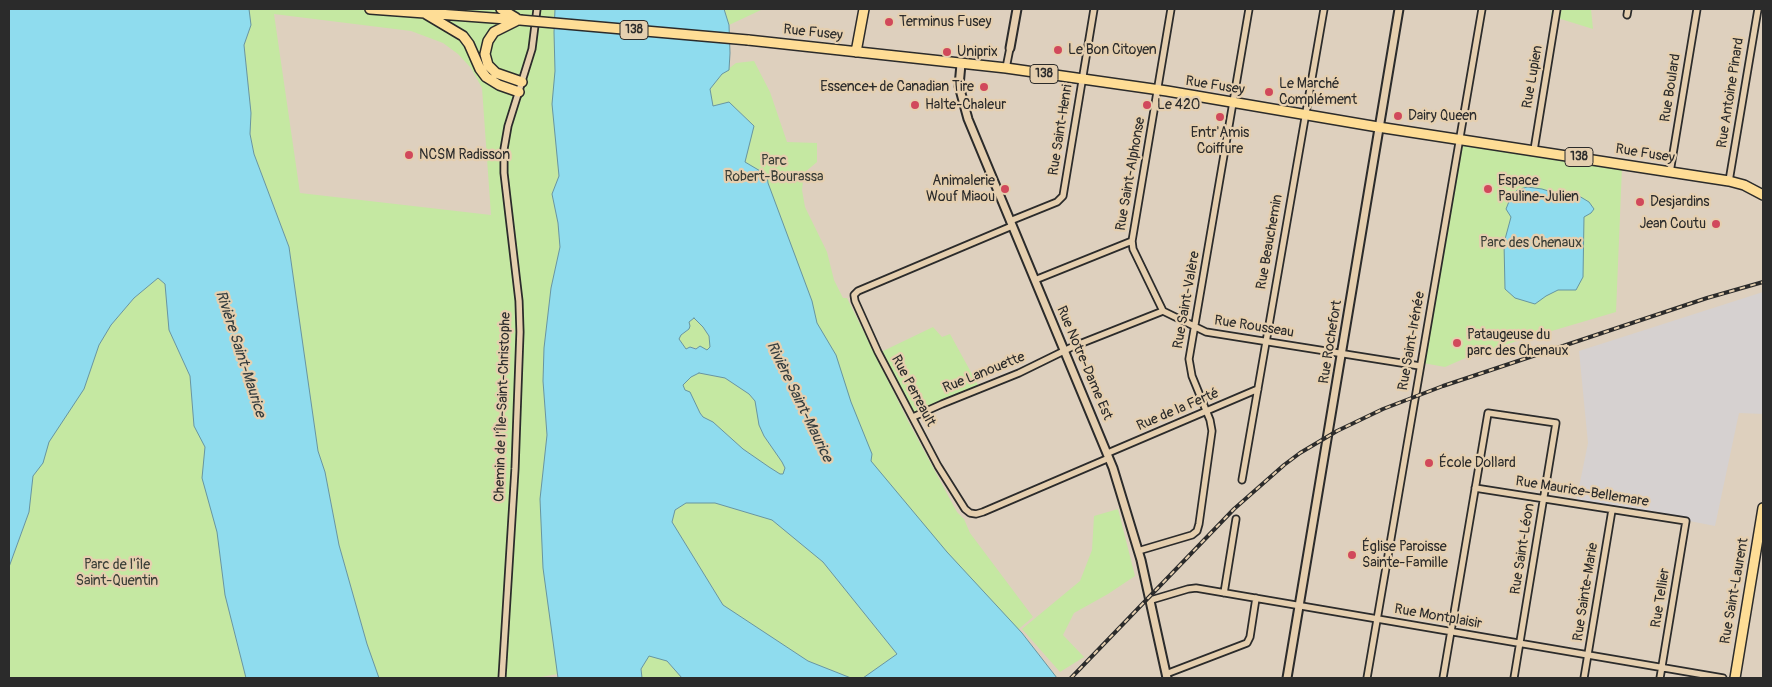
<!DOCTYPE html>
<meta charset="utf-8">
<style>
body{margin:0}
#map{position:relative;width:1772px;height:687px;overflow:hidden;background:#ded0be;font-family:Pangolin,sans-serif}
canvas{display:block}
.frame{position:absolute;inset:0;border:10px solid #2b2b2b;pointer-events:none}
</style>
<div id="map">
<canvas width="1772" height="687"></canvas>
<div class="frame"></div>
</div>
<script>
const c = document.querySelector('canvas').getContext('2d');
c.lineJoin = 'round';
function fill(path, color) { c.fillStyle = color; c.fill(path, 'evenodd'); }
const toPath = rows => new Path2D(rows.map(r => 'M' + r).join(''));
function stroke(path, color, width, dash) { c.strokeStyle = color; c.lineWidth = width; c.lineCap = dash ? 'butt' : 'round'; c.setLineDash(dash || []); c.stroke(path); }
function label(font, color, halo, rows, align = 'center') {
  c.font = font + ' Pangolin,sans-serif'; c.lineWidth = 4.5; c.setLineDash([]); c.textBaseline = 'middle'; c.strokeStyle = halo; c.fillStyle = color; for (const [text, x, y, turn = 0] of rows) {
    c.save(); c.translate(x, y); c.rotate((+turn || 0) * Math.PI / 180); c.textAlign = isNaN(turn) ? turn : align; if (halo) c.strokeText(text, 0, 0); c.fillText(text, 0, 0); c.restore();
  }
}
const built = toPath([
 [1763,292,1763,414,1739,413,1715,526,1613,506,1576,502,1588,443,1579,351]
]);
const green = toPath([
 [249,9,555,9,554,32,559,176,552,194,558,223,560,247,551,288,544,348,543,381,547,435,540,499,558,674,535,678,379,678,367,644,339,545,325,472,318,451,289,247,254,154,250,134,251,113,244,45,251,25],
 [274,14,411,31,443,43,458,54,471,68,482,88,491,215,300,193],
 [724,9,763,9,729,25],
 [1552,9,1591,9,1593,29,1551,16],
 [754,61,770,92,787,142,817,143,817,162,804,173,802,190,805,207,827,252,834,280,843,298,847,298,908,421,957,512,964,519,970,533,1033,617,1015,632,868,464,737,158,754,126,729,102,713,106,710,89,722,74,736,63],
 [1460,144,1622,167,1616,312,1477,353,1445,367,1423,363],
 [158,278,165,284,169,330,190,376,194,426,221,461,219,548,225,595,246,678,9,678,9,567,29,512,9,464,84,389,99,345,111,325,134,298],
 [694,318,703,327,709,336,711,347,707,350,690,347,686,349,679,339,681,335,689,329,689,322],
 [933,327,942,337,950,334,978,385,911,415,881,352],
 [699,373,725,378,749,394,755,401,759,425,764,436,782,462,785,468,783,474,780,474,769,467,743,449,713,422,703,417,700,413,697,407,685,390,683,385,691,377],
 [686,503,715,503,772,520,823,562,897,654,863,678,851,678,808,661,723,605,672,522,675,510],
 [1118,509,1135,576,1108,594,1074,613,1063,635,1084,657,1060,672,1022,629,1080,581,1092,550,1094,516],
 [649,655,667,661,682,678,642,678,641,669]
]);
const water = toPath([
 [9,9,249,9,251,25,244,45,251,113,250,134,254,154,289,247,318,451,325,472,339,545,367,644,379,678,246,678,225,595,217,532,202,478,205,447,194,426,190,376,169,330,165,284,158,278,134,298,111,325,99,345,84,389,49,442,43,463,33,476,29,512,9,567,9,9],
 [555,9,724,9,729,25,730,53,729,70,722,74,710,89,713,106,729,102,754,126,745,162,767,175,768,183,812,301,817,323,836,355,851,402,872,454,871,461,947,552,1022,633,1057,678,863,678,897,654,823,562,772,520,715,503,686,503,675,510,672,522,723,605,808,661,851,678,682,678,667,661,649,656,641,669,642,678,558,678,543,568,540,499,547,435,543,381,544,348,551,288,560,247,558,223,552,194,559,176,552,104,555,71,554,32,555,9],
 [694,318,703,327,709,336,710,347,707,350,700,346,696,349,690,347,686,349,679,339,681,335,689,329,690,326,689,322,694,318],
 [699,373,725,378,749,394,755,401,759,425,764,436,782,462,785,468,783,474,780,474,769,467,743,449,713,422,703,417,700,413,690,392,685,390,683,385,691,377,699,373],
 [1527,187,1542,189,1558,194,1579,196,1589,202,1594,209,1591,213,1584,217,1583,277,1576,290,1558,290,1546,296,1535,304,1515,298,1505,289,1504,243,1511,217,1506,209,1510,199,1517,190,1527,187]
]);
const minor = toPath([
 [1627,15,1628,9],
 [1006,68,1010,48],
 [1534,150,1557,9],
 [1670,172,1697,9],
 [1729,181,1758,9],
 [1010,221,1057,202,1063,196,1094,9],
 [1012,226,858,291,854,295,855,301,878,352,938,466,965,509,970,513,976,514,983,512,1109,458],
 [1132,241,1133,249,1163,311],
 [1035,280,1132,241,1171,9],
 [913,417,942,404,1019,373,1072,347,1163,311,1206,332,1420,366],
 [1108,453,1258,389],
 [1242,480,1324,9],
 [1475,488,1686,521,1660,678],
 [1138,551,1192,535,1197,531,1199,524,1212,431,1210,420,1192,376,1189,359,1249,9],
 [1224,593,1236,519],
 [1151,600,1188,589,1196,588,1723,678],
 [1166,674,1247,643,1250,637,1256,598],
 [502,678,515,469,520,332,519,301,504,173,504,149,508,126,532,49,537,9],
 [1367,678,1482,9],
 [1443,678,1488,413,1556,423,1514,678],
 [1584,678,1612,510]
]);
const tertiary = toPath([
 [1010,48,1017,9],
 [961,64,959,86,968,119,1113,468,1141,560,1167,678],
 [1287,678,1399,9]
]);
const primary = toPath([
 [370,9,520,20],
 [501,9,516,18],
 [426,14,463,36,469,44,480,69,486,77,499,85,519,92],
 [516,21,494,32,488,41,485,54,488,65,496,73,522,82],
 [748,40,1006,68,1167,91,1378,127,1729,181,1744,185,1763,195],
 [856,52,864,9],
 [1735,678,1763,508]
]);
const rail = toPath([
 [1071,678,1234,509,1284,465,1300,453,1337,431,1383,409,1443,386,1707,298,1763,282]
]);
const primaryBridge = toPath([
 [520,20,748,40]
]);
const markers = [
 [889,22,5,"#d1495b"],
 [1058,50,5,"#d1495b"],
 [947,52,5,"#d1495b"],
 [984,87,5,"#d1495b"],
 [1269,92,5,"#d1495b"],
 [915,105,5,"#d1495b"],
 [1147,105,5,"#d1495b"],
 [1398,116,5,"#d1495b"],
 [1220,117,5,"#d1495b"],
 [409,155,5,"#d1495b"],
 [1005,189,5,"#d1495b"],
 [1488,189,5,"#d1495b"],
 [1640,202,5,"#d1495b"],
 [1716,224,5,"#d1495b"],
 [1457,343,5,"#d1495b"],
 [1429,463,5,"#d1495b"],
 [1352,555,5,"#d1495b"]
];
const shields = [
 [634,30,28],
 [1044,74,28],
 [1579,157,28]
];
const shieldNames = [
 ["138",634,30],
 ["138",1044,74],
 ["138",1579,157]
];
const poiNames = [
 ["Terminus Fusey",899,22],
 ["Le Bon Citoyen",1068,50],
 ["Uniprix",957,52],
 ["Le Marché",1279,84],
 ["Complément",1279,100],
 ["Essence+ de Canadian Tire",974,87,"right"],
 ["Halte-Chaleur",925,105],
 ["Le 420",1157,105],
 ["Dairy Queen",1408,116],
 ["Entr'Amis",1220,133,"center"],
 ["Coiffure",1220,149,"center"],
 ["NCSM Radisson",419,155],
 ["Animalerie",995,181,"right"],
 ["Wouf Miaou",995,197,"right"],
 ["Espace",1498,181],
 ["Pauline-Julien",1498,197],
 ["Desjardins",1650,202],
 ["Jean Coutu",1706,224,"right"],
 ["Pataugeuse du",1467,335],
 ["parc des Chenaux",1467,351],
 ["École Dollard",1439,463],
 ["Église Paroisse",1362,547],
 ["Sainte-Famille",1362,563]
];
const streetNames = [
 ["Rue Fusey",813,33,6],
 ["Rue Lupien",1533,77,-80],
 ["Rue Fusey",1215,86,9],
 ["Rue Boulard",1671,88,-81],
 ["Rue Antoine Pinard",1731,93,-81],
 ["Rue Saint-Henri",1061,130,-81],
 ["Rue Fusey",1645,154,9],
 ["Rue Saint-Alphonse",1131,174,-80],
 ["Rue Beauchemin",1270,242,-80],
 ["Rue Saint-Valère",1187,300,-80],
 ["Rue Rousseau",1254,327,9],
 ["Rue Saint-Irénée",1412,341,-80],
 ["Rue Rochefort",1331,342,-81],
 ["Rue Notre-Dame Est",1084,363,67],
 ["Rue Lanouette",984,373,-22],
 ["Rue Perreault",913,391,62],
 ["Chemin de l'Île-Saint-Christophe",503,407,-88],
 ["Rue de la Ferté",1178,410,-23],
 ["Rue Maurice-Bellemare",1582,492,9],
 ["Rue Saint-Léon",1523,549,-81],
 ["Rue Saint-Laurent",1735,591,-80],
 ["Rue Sainte-Marie",1586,592,-81],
 ["Rue Tellier",1661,598,-81],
 ["Rue Montplaisir",1438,617,10]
];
const parkNames = [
 ["Parc",774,161],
 ["Robert-Bourassa",774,177],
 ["Parc des Chenaux",1531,243],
 ["Parc de l'île",117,565],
 ["Saint-Quentin",117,581]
];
const waterNames = [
 ["Rivière Saint-Maurice",240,354,72],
 ["Rivière Saint-Maurice",799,402,64]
];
fill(built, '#d6d1d0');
fill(green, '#c5e8a2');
fill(water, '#8fdcee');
stroke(water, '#6795a0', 1);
stroke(minor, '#2b2b2b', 9);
stroke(tertiary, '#2b2b2b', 11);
stroke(primary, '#2b2b2b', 12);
stroke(minor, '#e5cfaf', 5.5);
stroke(tertiary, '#e5cfaf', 7);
stroke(primary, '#fedd96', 9);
stroke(rail, '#2b2b2b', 4);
stroke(rail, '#e5cfaf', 2, [5.5]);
stroke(primaryBridge, '#2b2b2b', 12, []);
stroke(primaryBridge, '#fedd96', 9);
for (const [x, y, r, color] of markers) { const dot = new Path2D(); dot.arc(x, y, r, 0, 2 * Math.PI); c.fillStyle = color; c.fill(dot); stroke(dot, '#e5cfaf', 2); }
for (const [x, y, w] of shields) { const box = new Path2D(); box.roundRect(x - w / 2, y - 9.5, w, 19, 4); c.fillStyle = '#e5cfaf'; c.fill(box); stroke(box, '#2b2b2b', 1); }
label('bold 12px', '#2b2b2b', null, shieldNames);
label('14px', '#2b2b2b', '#e5cfaf', poiNames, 'left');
label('14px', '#2b2b2b', '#e5cfaf', streetNames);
label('14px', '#3a3e37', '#e5cfaf', parkNames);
label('italic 15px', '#353d3e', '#e5cfaf', waterNames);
</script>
